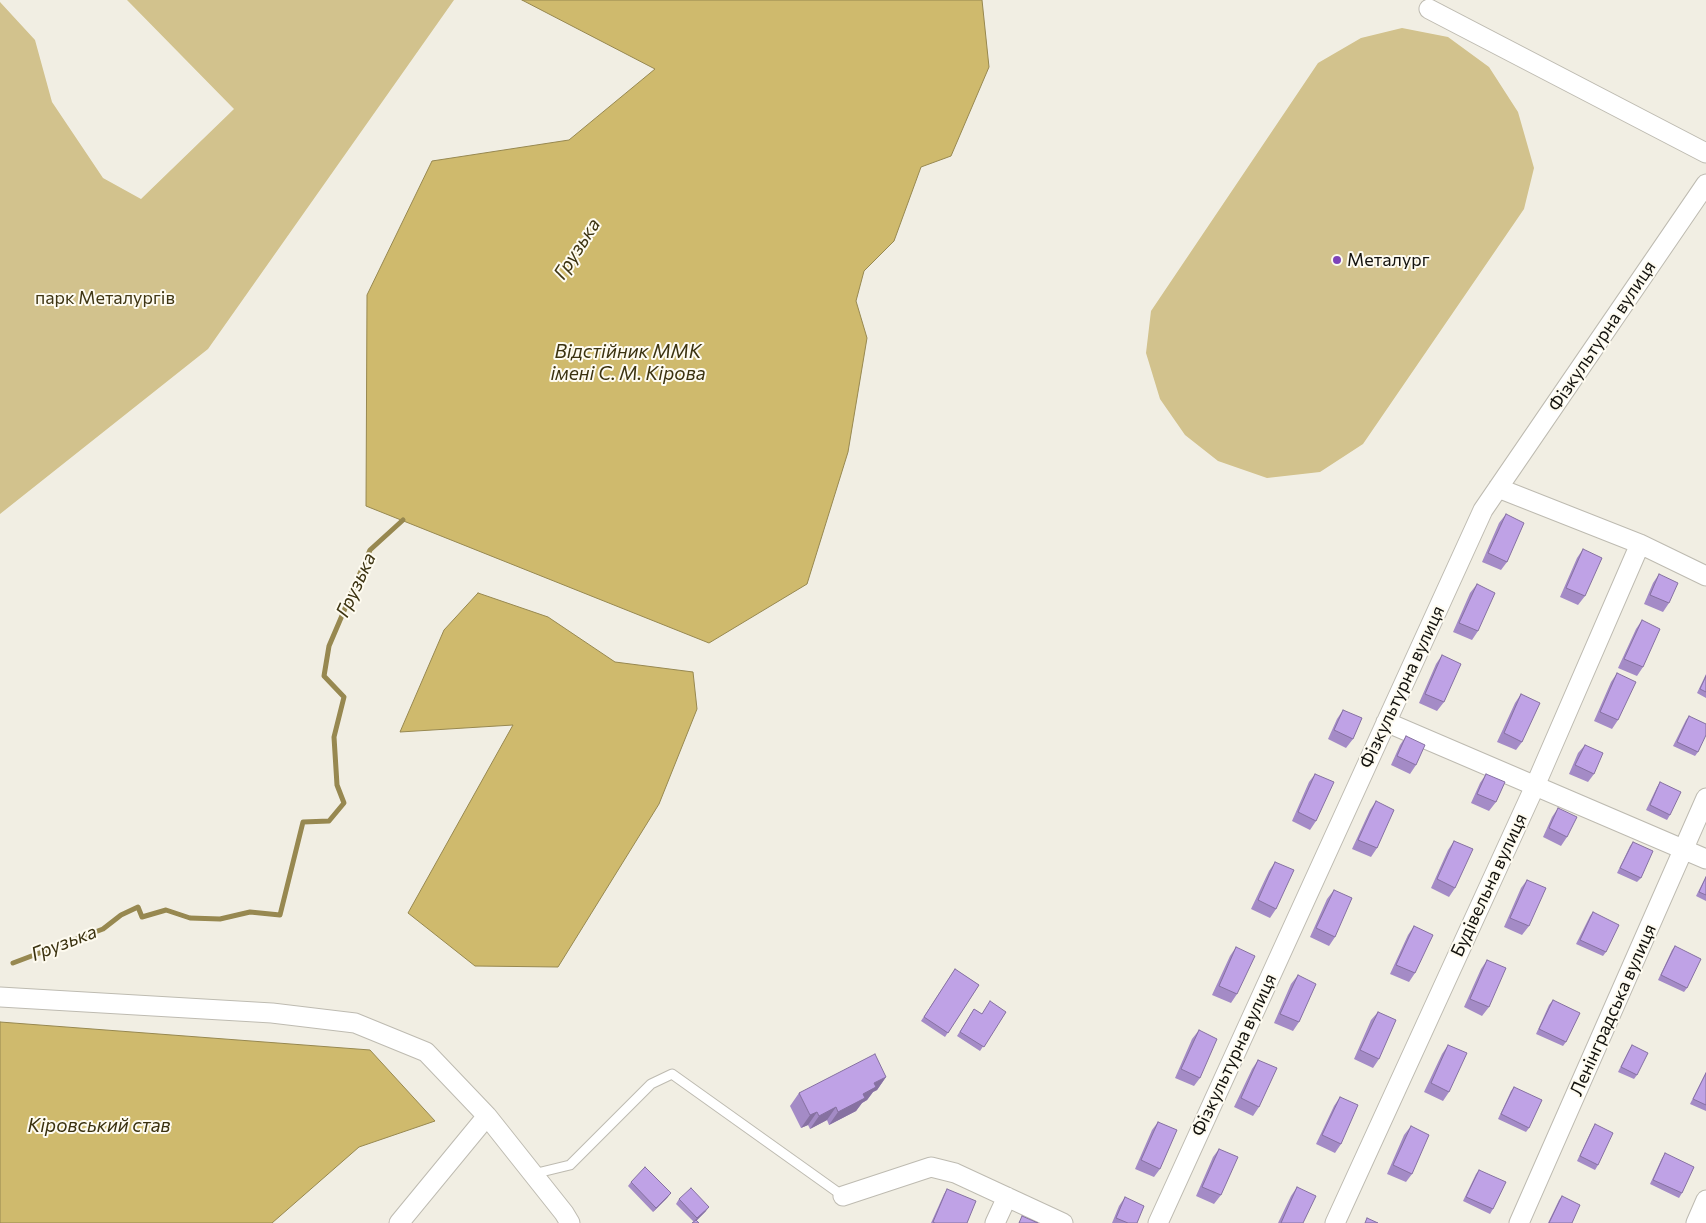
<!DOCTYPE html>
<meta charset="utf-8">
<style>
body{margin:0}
canvas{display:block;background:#f1eee3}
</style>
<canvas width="1706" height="1223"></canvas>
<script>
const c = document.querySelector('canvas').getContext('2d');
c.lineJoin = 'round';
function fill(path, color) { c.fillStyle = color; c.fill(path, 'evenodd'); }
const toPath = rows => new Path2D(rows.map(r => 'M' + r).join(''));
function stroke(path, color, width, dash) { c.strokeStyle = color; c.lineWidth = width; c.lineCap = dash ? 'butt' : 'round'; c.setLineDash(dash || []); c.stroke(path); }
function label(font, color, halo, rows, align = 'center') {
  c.font = font + ' Commissioner,sans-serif'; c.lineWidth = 4; c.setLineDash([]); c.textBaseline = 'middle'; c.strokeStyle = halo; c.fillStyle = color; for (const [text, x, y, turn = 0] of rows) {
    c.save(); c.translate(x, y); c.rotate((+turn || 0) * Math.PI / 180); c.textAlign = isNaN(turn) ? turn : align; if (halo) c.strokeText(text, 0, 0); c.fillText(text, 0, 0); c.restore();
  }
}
const green = toPath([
 [127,0,454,0,208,349,0,514,0,2,35,40,52,102,103,178,141,199,234,109],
 [1402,28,1448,37,1489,67,1518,112,1534,168,1524,209,1363,444,1320,472,1267,478,1218,461,1185,435,1160,399,1146,353,1151,311,1318,63,1361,38]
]);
const water = toPath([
 [522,0,982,0,989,67,951,156,921,167,894,241,864,271,856,301,867,338,848,452,807,584,709,643,366,506,367,295,432,161,569,140,655,69,522,0],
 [478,593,548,617,615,662,693,672,697,709,659,804,558,967,475,966,408,913,513,725,400,732,444,630,478,593],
 [0,1022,370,1050,435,1121,359,1147,272,1223,0,1223,0,1022]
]);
const stream = toPath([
 [13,963,103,929,121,915,138,907,142,917,166,910,190,918,220,919,250,912,280,915,303,822,329,821,344,803,337,785,334,737,344,697,324,676,329,646,370,550,403,520]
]);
const lane = toPath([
 [533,1174,570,1165,651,1084,672,1074,843,1196]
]);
const street = toPath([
 [1429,9,1706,153],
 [1498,488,1640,544,1706,576],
 [1386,722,1706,859],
 [0,997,272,1013,355,1023,426,1052,487,1116,399,1223],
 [487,1116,564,1213,570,1223],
 [843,1196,931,1167,955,1173,1063,1223],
 [995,1223,1007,1197],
 [1158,1223,1483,510,1706,184],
 [1335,1223,1535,786,1640,544],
 [1519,1223,1706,798],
 [1696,1223,1706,1200]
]);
const wall = toPath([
 [1506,514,1507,562,1501,570,1482,562,1499,523],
 [1583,549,1585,596,1578,605,1560,597,1577,558],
 [1659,574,1669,603,1663,612,1644,604,1653,583],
 [1477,584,1478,631,1472,640,1453,632,1470,593],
 [1642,620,1643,667,1637,676,1618,668,1636,629],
 [1442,655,1444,702,1437,711,1419,703,1436,664],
 [1617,673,1618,720,1612,729,1594,721,1611,682],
 [1706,674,1706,698,1697,693],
 [1521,694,1522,742,1516,750,1497,742,1515,703],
 [1343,710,1353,739,1346,748,1328,739,1337,719],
 [1689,716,1698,752,1695,756,1673,746,1686,720],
 [1406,736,1416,765,1410,774,1391,765,1400,745],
 [1585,745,1594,774,1588,782,1569,774,1578,753],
 [1315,774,1316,821,1310,830,1292,821,1309,782],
 [1486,774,1496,802,1489,811,1471,803,1480,783],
 [1660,782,1670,815,1667,820,1646,810,1657,787],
 [1376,801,1377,848,1371,857,1352,849,1370,810],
 [1558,808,1567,837,1561,846,1543,837,1552,817],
 [1454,841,1455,888,1449,897,1431,888,1448,850],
 [1633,842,1641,878,1637,882,1617,873,1630,846],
 [1275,862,1276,909,1270,918,1251,909,1269,871],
 [1706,876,1706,901,1696,896],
 [1527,880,1529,926,1522,935,1504,927,1521,888],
 [1334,890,1335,937,1329,946,1310,937,1327,899],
 [1593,912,1606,952,1603,956,1576,944,1590,916],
 [1414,926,1415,973,1409,982,1390,974,1408,935],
 [1675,946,1687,988,1684,992,1658,980,1672,950],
 [1236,947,1237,994,1231,1003,1212,995,1230,956],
 [1487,960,1489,1007,1482,1016,1464,1007,1481,969],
 [955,969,979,985,945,1037,921,1021],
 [1298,975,1299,1022,1293,1031,1274,1023,1291,984],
 [1553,1000,1566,1042,1563,1046,1536,1034,1549,1005],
 [974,1009,982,1014,1006,1012,980,1051,957,1036],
 [1378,1012,1379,1059,1373,1068,1354,1059,1371,1020],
 [1199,1030,1200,1078,1194,1086,1175,1078,1192,1039],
 [1448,1045,1449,1092,1443,1101,1424,1092,1442,1054],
 [1632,1045,1637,1075,1634,1079,1618,1072,1629,1050],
 [1258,1060,1259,1107,1253,1116,1234,1107,1252,1069],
 [1706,1072,1706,1111,1690,1104],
 [886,1077,877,1090,873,1092,867,1100,862,1103,856,1111,829,1125,827,1120,810,1129,808,1125,801,1128,790,1106,799,1093],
 [1514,1087,1529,1128,1526,1132,1498,1119,1511,1091],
 [1340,1097,1341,1144,1335,1153,1316,1144,1334,1106],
 [1158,1122,1160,1169,1154,1177,1135,1169,1152,1130],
 [1595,1124,1598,1165,1595,1170,1577,1161,1592,1129],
 [1411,1126,1412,1174,1406,1182,1387,1174,1404,1135],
 [1219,1149,1221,1195,1214,1204,1196,1196,1213,1157],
 [1665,1153,1682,1193,1679,1198,1650,1184,1662,1158],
 [1479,1170,1493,1209,1490,1214,1463,1201,1476,1174],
 [631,1182,671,1193,667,1198,653,1212,628,1186],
 [1297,1187,1303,1223,1278,1223,1291,1196],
 [947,1189,967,1223,931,1223,944,1194],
 [1562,1196,1572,1223,1548,1223,1559,1200],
 [1125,1197,1137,1223,1112,1223,1119,1206],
 [679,1199,706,1211,696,1221,694,1222,676,1204]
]);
const shadedWall = toPath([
 [886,1077,877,1090,873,1092,867,1100,862,1103,856,1111,829,1125,838,1112,874,1083],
 [836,1107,827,1120,810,1129,819,1116],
 [817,1112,808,1125,801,1128,810,1115],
 [671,1193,667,1198,653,1212,656,1208],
 [709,1207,706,1211,694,1223,697,1218]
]);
const building = toPath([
 [1506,514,1524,523,1507,562,1488,553,1506,514],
 [1583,549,1602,558,1585,596,1566,588,1583,549],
 [1659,574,1678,583,1669,603,1650,595,1659,574],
 [1477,584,1495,593,1478,631,1459,623,1477,584],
 [1642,620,1660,629,1643,667,1624,659,1642,620],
 [1442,655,1461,664,1444,702,1425,694,1442,655],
 [1617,673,1636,682,1618,720,1600,712,1617,673],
 [1706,676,1706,692,1700,689,1706,676],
 [1521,694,1540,703,1522,742,1504,733,1521,694],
 [1343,710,1362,718,1353,739,1334,730,1343,710],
 [1689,716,1706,724,1706,735,1698,752,1677,742,1689,716],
 [1406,736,1425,745,1416,765,1397,756,1406,736],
 [1585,745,1603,753,1594,774,1575,765,1585,745],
 [1315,774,1334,782,1316,821,1298,812,1315,774],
 [1486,774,1505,782,1496,802,1477,794,1486,774],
 [1660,782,1681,792,1670,815,1650,805,1660,782],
 [1376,801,1394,810,1377,848,1358,840,1376,801],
 [1558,808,1577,817,1567,837,1549,828,1558,808],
 [1454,841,1473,849,1455,888,1437,879,1454,841],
 [1633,842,1653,851,1641,878,1620,868,1633,842],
 [1275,862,1294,870,1276,909,1258,900,1275,862],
 [1706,877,1706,895,1699,892,1706,877],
 [1527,880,1546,888,1529,926,1510,918,1527,880],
 [1334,890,1352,898,1335,937,1316,928,1334,890],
 [1593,912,1619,925,1606,952,1580,940,1593,912],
 [1414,926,1433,935,1415,973,1396,965,1414,926],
 [1675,946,1701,959,1687,988,1661,975,1675,946],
 [1236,947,1255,956,1237,994,1219,986,1236,947],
 [1487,960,1506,968,1489,1007,1470,999,1487,960],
 [955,969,979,985,948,1033,924,1017,955,969],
 [1298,975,1316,984,1299,1022,1280,1014,1298,975],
 [1553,1000,1580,1013,1566,1042,1539,1029,1553,1000],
 [990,1001,1006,1012,984,1047,960,1032,974,1009,982,1014,990,1001],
 [1378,1012,1396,1020,1379,1059,1360,1050,1378,1012],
 [1199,1030,1217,1039,1200,1078,1181,1069,1199,1030],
 [1448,1045,1467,1053,1449,1092,1431,1083,1448,1045],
 [1632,1045,1648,1053,1637,1075,1621,1067,1632,1045],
 [875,1054,886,1077,874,1083,876,1087,863,1094,865,1098,838,1112,836,1107,819,1116,817,1112,810,1115,799,1093,875,1054],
 [1258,1060,1277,1068,1259,1107,1241,1098,1258,1060],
 [1706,1073,1706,1105,1693,1099,1706,1073],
 [1514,1087,1542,1100,1529,1128,1501,1114,1514,1087],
 [1340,1097,1358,1105,1341,1144,1322,1135,1340,1097],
 [1158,1122,1177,1130,1160,1169,1141,1160,1158,1122],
 [1595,1124,1613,1133,1598,1165,1580,1156,1595,1124],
 [1411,1126,1429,1135,1412,1174,1393,1165,1411,1126],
 [1219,1149,1238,1157,1221,1195,1202,1187,1219,1149],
 [1665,1153,1694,1167,1682,1193,1653,1180,1665,1153],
 [645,1167,671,1193,656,1208,631,1182,645,1167],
 [1479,1170,1506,1182,1493,1209,1466,1197,1479,1170],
 [1297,1187,1316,1196,1303,1223,1281,1223,1297,1187],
 [691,1188,709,1207,697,1218,679,1199,691,1188],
 [947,1189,976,1201,967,1223,935,1223,933,1222,947,1189],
 [1562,1196,1580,1205,1572,1223,1549,1223,1562,1196],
 [1125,1197,1144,1206,1137,1223,1128,1223,1116,1218,1125,1197],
 [1022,1216,1038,1223,1019,1223,1022,1216],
 [1367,1218,1378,1223,1365,1223,1367,1218],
 [696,1220,699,1223,692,1223,696,1220]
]);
const markers = [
 [1337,260,5,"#7e44ba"]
];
const poiNames = [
 ["Металург",1347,260]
];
const parkNames = [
 ["парк Металургів",105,298]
];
const streetNames = [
 ["Фiзкультурна вулиця",1602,336,-56],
 ["Фiзкультурна вулиця",1402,687,-65],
 ["Будівельна вулиця",1489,885,-65],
 ["Ленінградська вулиця",1613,1010,-66],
 ["Фiзкультурна вулиця",1234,1055,-65]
];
const waterNames = [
 ["Грузька",577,249,-57],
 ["Відстійник ММК",628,352],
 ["імені С. М. Кірова",628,374],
 ["Грузька",356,585,-65],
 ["Грузька",64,943,-21],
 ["Кіровський став",99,1126]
];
fill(green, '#d2c28d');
fill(water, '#cfba6d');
stroke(water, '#978850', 1);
stroke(stream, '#978850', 5);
stroke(lane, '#bebbb1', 11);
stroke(street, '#bebbb1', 21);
stroke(lane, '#fff', 9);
stroke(street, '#fff', 19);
fill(wall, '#a48bc6');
fill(shadedWall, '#8671a1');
fill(building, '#bfa2e6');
stroke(building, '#8671a1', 1);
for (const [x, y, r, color] of markers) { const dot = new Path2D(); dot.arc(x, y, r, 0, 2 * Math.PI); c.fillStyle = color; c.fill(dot); stroke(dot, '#fefbf0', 2); }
label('18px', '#13120e', '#fefbf0', poiNames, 'left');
label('18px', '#3f3614', '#fefbf0', parkNames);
label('18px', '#13120e', '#fefbf0', streetNames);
label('italic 19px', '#3b3210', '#fefbf0', waterNames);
</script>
